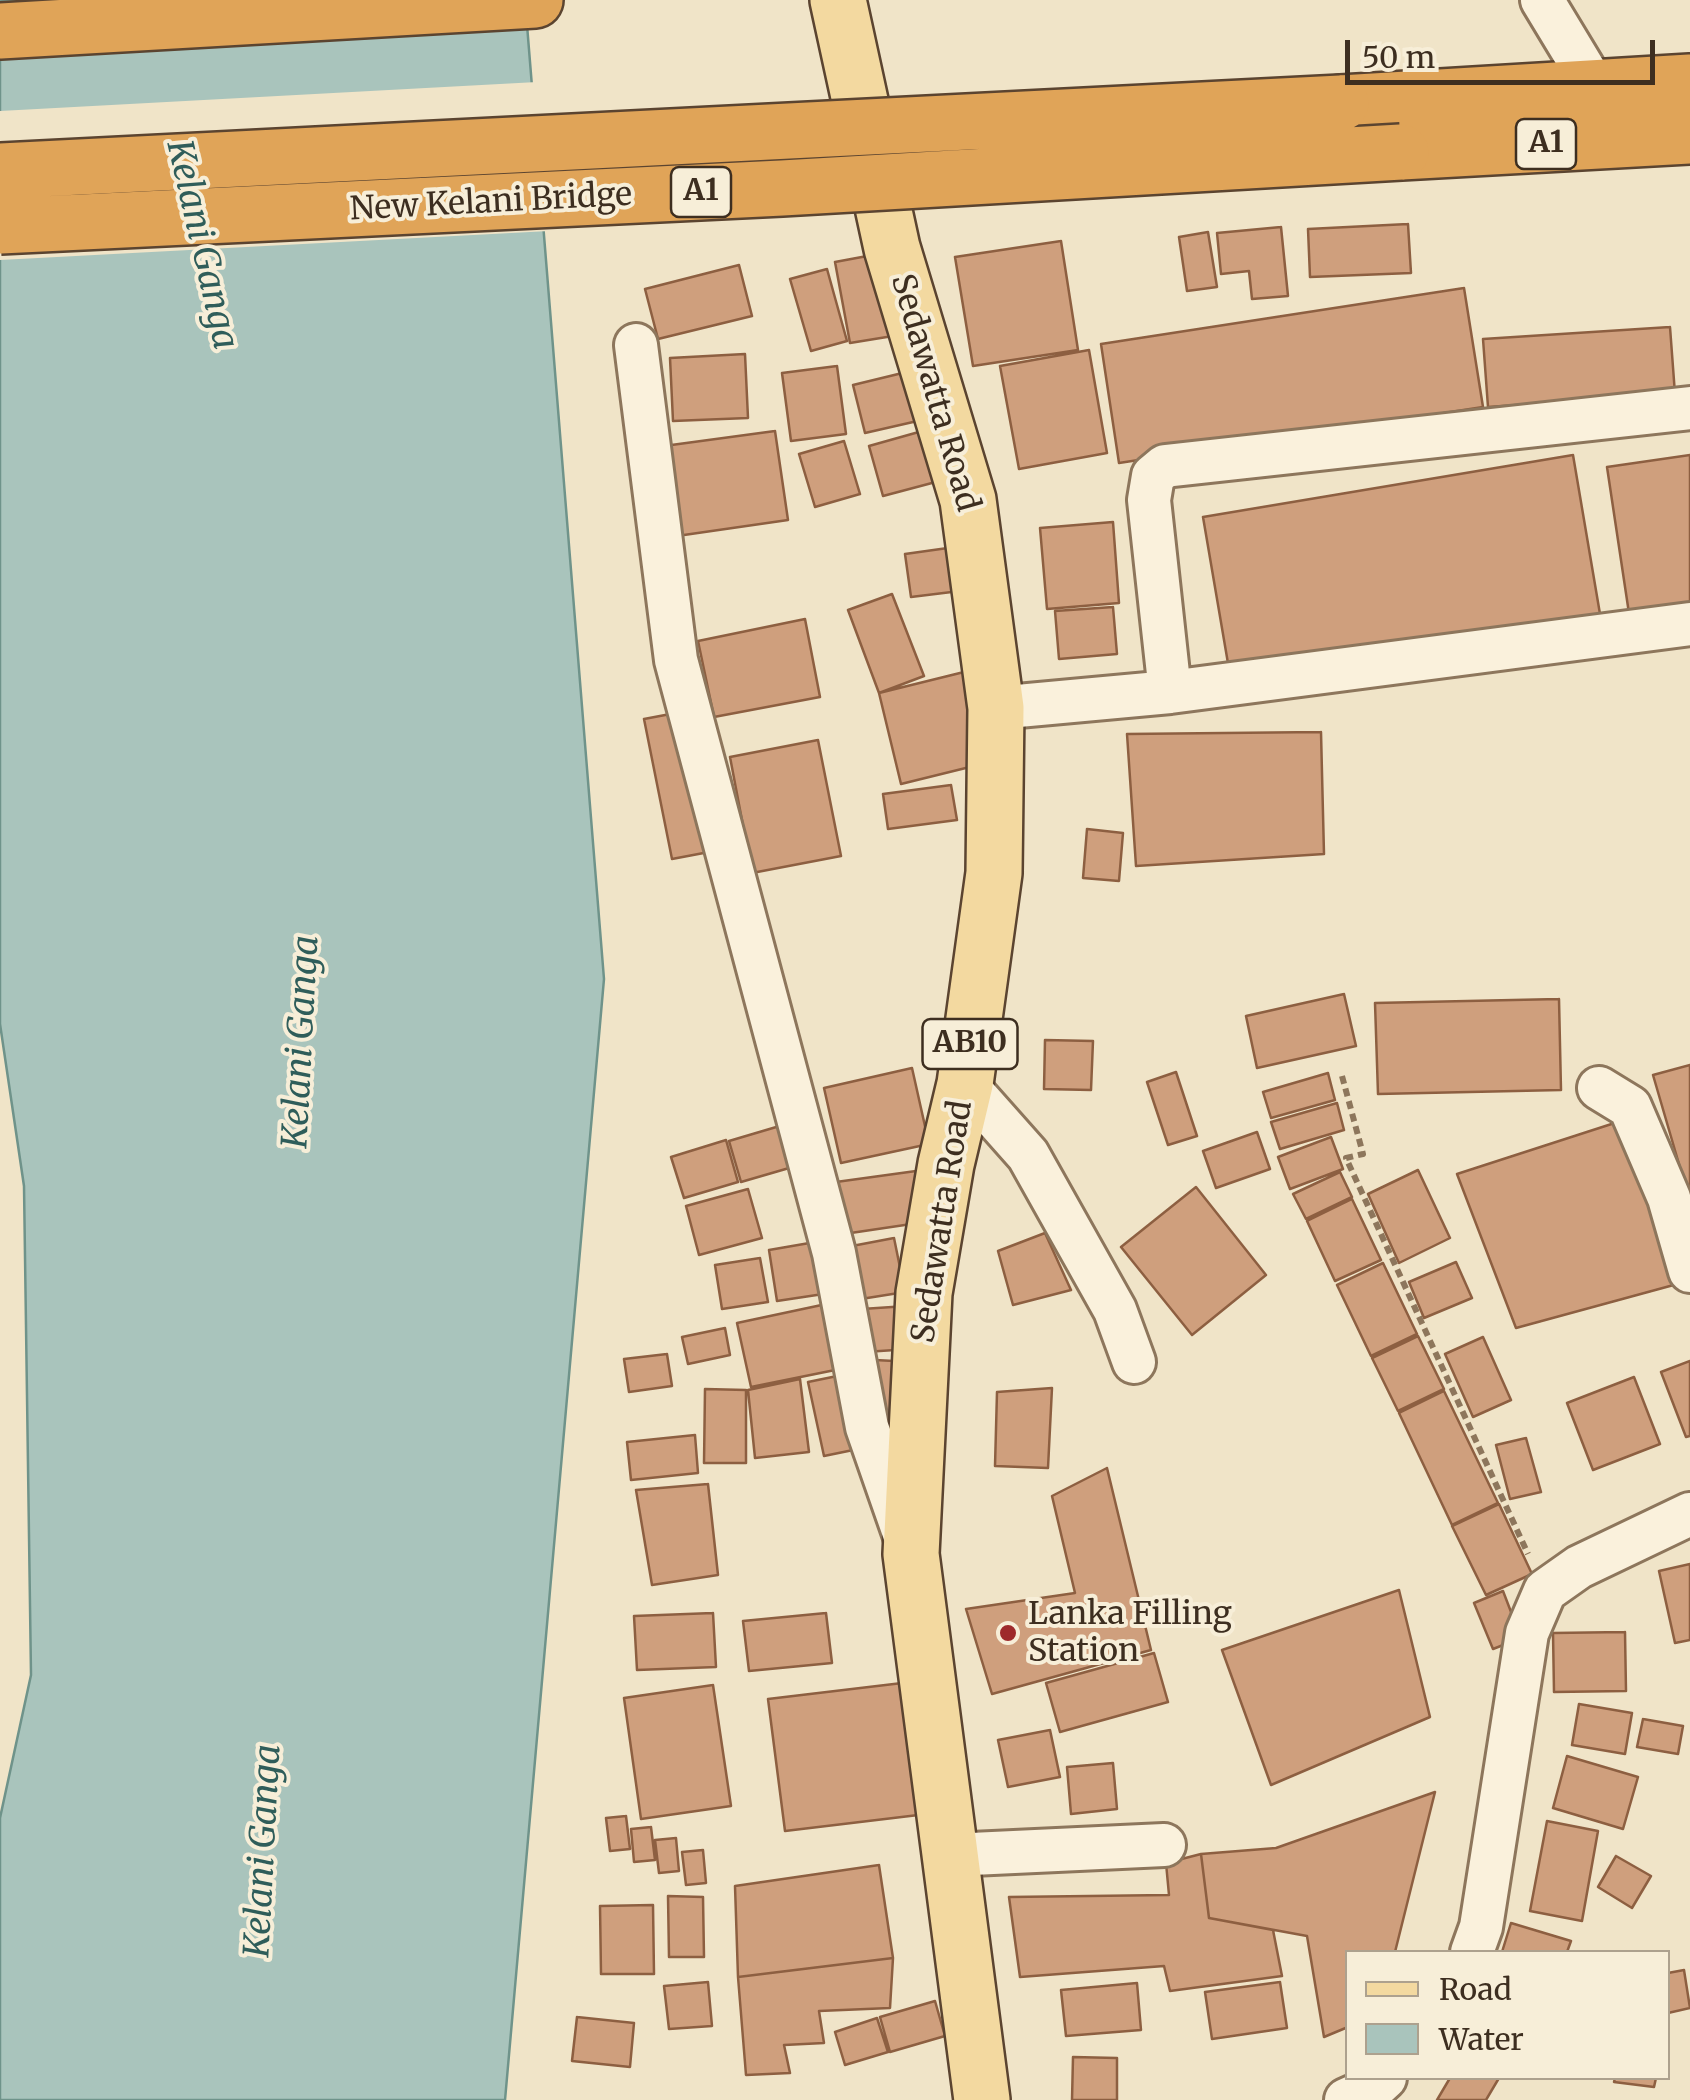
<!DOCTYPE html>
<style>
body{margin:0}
#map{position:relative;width:1690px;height:2100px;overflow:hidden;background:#f0e4c8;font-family:Merriweather,serif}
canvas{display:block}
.legend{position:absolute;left:1345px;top:1950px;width:325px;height:130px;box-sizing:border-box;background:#f7eed8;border:2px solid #ada18e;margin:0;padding:12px 18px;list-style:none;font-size:30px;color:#3d2e20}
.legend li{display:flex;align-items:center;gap:20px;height:50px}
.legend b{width:50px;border:2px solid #ada18e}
.scale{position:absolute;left:1345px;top:40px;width:310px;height:45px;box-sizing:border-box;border:5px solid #3d2e20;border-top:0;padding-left:12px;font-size:30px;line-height:35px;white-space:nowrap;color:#3d2e20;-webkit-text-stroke:8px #f7eed8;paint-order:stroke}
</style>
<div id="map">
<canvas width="1690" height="2100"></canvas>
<ul class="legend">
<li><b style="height:12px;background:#f3d9a0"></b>Road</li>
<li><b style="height:28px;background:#a9c4bc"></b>Water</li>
</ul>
<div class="scale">50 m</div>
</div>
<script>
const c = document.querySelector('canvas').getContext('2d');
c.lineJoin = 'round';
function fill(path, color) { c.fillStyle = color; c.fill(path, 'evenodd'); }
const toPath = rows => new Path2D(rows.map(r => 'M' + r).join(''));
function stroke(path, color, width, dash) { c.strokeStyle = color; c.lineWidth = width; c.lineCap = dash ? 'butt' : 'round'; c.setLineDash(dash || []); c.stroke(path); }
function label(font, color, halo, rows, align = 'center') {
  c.font = font + ' Merriweather,serif'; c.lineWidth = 8; c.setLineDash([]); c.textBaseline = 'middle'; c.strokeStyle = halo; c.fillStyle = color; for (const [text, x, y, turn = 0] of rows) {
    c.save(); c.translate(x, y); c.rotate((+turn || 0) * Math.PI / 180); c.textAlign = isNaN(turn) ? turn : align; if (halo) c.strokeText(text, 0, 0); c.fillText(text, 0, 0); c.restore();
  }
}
const water = toPath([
 [0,0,525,0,604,979,505,2100,0,2100,0,1818,31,1675,24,1186,0,1024,0,0]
]);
const pier = toPath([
 [537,82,549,231,0,260,0,111]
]);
const building = toPath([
 [1408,224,1411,273,1310,277,1308,229,1408,224],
 [1281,227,1288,296,1252,299,1249,271,1221,274,1217,233,1281,227],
 [1208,232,1217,287,1187,291,1179,237,1208,232],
 [1061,241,1078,350,973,366,955,257,1061,241],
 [878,254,893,336,850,343,835,262,878,254],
 [739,265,752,316,658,339,645,289,739,265],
 [827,269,847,341,811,351,790,279,827,269],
 [1464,288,1483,407,1119,463,1101,344,1464,288],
 [1670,327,1675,394,1488,407,1483,339,1670,327],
 [1089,350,1107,453,1019,469,1000,366,1089,350],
 [745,354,748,418,673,421,670,358,745,354],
 [837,366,846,434,791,441,782,373,837,366],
 [923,368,935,417,865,433,853,385,923,368],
 [933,428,947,479,883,496,869,446,933,428],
 [775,431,788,520,677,536,664,446,775,431],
 [844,441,860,494,815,507,799,454,844,441],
 [1573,455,1600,614,1230,675,1203,517,1573,455],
 [1690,455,1690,612,1630,620,1607,467,1690,455],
 [1113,522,1119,603,1047,609,1040,528,1113,522],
 [962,546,968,590,911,597,905,554,962,546],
 [892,594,924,676,879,693,848,610,892,594],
 [1113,607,1117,654,1059,659,1055,611,1113,607],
 [805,619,820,697,714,717,698,641,805,619],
 [964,672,986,763,901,784,879,693,964,672],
 [681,712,709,852,672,859,644,719,681,712],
 [1321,732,1324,854,1136,866,1127,734,1321,732],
 [818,740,841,856,752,873,730,757,818,740],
 [951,785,957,820,888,829,883,794,951,785],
 [1087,829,1123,833,1119,881,1083,878,1087,829],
 [1344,994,1356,1046,1257,1068,1246,1016,1344,994],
 [1559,999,1561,1090,1378,1094,1375,1003,1559,999],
 [1045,1040,1093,1041,1091,1090,1044,1089,1045,1040],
 [1690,1065,1690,1202,1653,1075,1690,1065],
 [912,1068,929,1144,841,1163,824,1088,912,1068],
 [1176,1072,1197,1136,1168,1145,1147,1082,1176,1072],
 [1328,1073,1335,1100,1271,1118,1263,1092,1328,1073],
 [1337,1103,1344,1130,1280,1149,1271,1122,1337,1103],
 [1627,1119,1681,1283,1516,1328,1457,1174,1627,1119],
 [783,1125,796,1166,741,1182,729,1141,783,1125],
 [1257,1132,1270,1169,1216,1188,1203,1151,1257,1132],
 [1331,1137,1343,1169,1290,1189,1278,1157,1331,1137],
 [726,1140,738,1182,684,1198,671,1157,726,1140],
 [1418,1170,1450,1238,1399,1263,1368,1194,1418,1170],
 [916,1171,925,1222,844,1234,836,1182,916,1171],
 [1340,1172,1352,1197,1306,1219,1293,1194,1340,1172],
 [1196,1187,1266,1275,1192,1335,1121,1247,1196,1187],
 [748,1189,762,1238,699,1255,686,1206,748,1189],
 [1352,1199,1381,1260,1335,1281,1307,1221,1352,1199],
 [1045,1233,1071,1290,1013,1305,998,1251,1045,1233],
 [894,1238,905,1292,861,1299,852,1246,894,1238],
 [821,1241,830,1293,777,1301,769,1250,821,1241],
 [760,1258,768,1302,722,1309,715,1265,760,1258],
 [1456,1262,1472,1298,1424,1318,1409,1282,1456,1262],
 [1383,1263,1417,1334,1371,1356,1337,1285,1383,1263],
 [831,1303,845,1368,751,1387,737,1323,831,1303],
 [907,1306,910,1349,865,1352,862,1309,907,1306],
 [725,1328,730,1355,688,1364,682,1337,725,1328],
 [1418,1336,1444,1389,1398,1411,1372,1358,1418,1336],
 [1483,1337,1511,1400,1473,1417,1445,1354,1483,1337],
 [667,1354,672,1386,629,1392,624,1359,667,1354],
 [875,1360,913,1362,910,1428,870,1425,875,1360],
 [1690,1361,1690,1436,1686,1437,1661,1372,1690,1361],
 [847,1374,863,1448,824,1456,808,1382,847,1374],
 [1634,1377,1660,1444,1593,1470,1567,1403,1634,1377],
 [800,1379,809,1452,755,1458,748,1390,800,1379],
 [1052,1388,1048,1468,995,1466,997,1392,1052,1388],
 [705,1389,746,1390,746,1463,704,1463,705,1389],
 [1444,1391,1498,1503,1452,1525,1399,1413,1444,1391],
 [695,1435,698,1473,631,1480,627,1442,695,1435],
 [1526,1438,1541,1492,1510,1499,1496,1445,1526,1438],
 [1107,1468,1151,1650,992,1694,966,1609,1075,1593,1052,1496,1107,1468],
 [708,1484,718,1575,652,1585,636,1490,708,1484],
 [1499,1504,1532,1574,1486,1595,1452,1526,1499,1504],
 [1690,1564,1690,1640,1675,1643,1659,1571,1690,1564],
 [1399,1590,1430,1717,1271,1785,1222,1650,1399,1590],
 [1503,1591,1521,1638,1493,1649,1474,1603,1503,1591],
 [713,1613,716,1667,637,1670,634,1616,713,1613],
 [826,1613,832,1663,749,1671,743,1621,826,1613],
 [1625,1632,1626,1691,1554,1692,1553,1633,1625,1632],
 [1154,1653,1168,1702,1060,1732,1046,1683,1154,1653],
 [919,1681,935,1813,785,1831,768,1699,919,1681],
 [713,1685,731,1806,641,1819,624,1698,713,1685],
 [1579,1704,1632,1713,1625,1754,1572,1745,1579,1704],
 [1643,1719,1683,1726,1678,1754,1637,1747,1643,1719],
 [1050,1730,1060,1777,1008,1787,998,1740,1050,1730],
 [1567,1756,1638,1777,1623,1829,1553,1808,1567,1756],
 [1113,1763,1117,1809,1071,1814,1067,1767,1113,1763],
 [1435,1792,1395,1952,1348,1952,1348,2027,1324,2037,1307,1936,1209,1918,1201,1854,1276,1848,1435,1792],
 [626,1816,630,1849,610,1851,606,1818,626,1816],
 [1547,1821,1598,1831,1582,1921,1530,1911,1547,1821],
 [651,1827,655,1860,634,1862,631,1829,651,1827],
 [676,1838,679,1871,659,1873,655,1840,676,1838],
 [703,1850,706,1883,686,1885,682,1852,703,1850],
 [1201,1854,1209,1918,1273,1930,1282,1976,1170,1991,1164,1966,1020,1977,1009,1897,1169,1895,1166,1863,1201,1854],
 [1616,1856,1651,1876,1632,1908,1598,1887,1616,1856],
 [879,1865,893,1958,738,1977,735,1886,879,1865],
 [668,1896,703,1897,704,1957,669,1957,668,1896],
 [653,1905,654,1974,601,1974,600,1906,653,1905],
 [1511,1923,1571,1941,1567,1952,1502,1952,1511,1923],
 [893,1958,890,2008,819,2011,824,2043,784,2045,790,2073,746,2075,738,1977,893,1958],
 [1684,1970,1690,2008,1668,2013,1668,1973,1684,1970],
 [708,1982,712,2026,669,2029,664,1986,708,1982],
 [1280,1982,1287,2028,1212,2039,1205,1992,1280,1982],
 [1137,1983,1141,2030,1066,2036,1061,1990,1137,1983],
 [935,2001,945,2036,890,2052,880,2017,935,2001],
 [577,2017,634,2023,630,2067,572,2061,577,2017],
 [877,2018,888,2052,845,2065,835,2032,877,2018],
 [1073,2057,1117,2058,1117,2100,1072,2100,1073,2057],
 [1450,2078,1499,2078,1486,2100,1437,2100,1450,2078],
 [1615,2078,1656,2078,1654,2087,1614,2082,1615,2078]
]);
const path = toPath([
 [1342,1076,1363,1154,1346,1158,1528,1554]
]);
const minor = toPath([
 [1542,0,1594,86],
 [636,345,676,660,834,1253,867,1427,906,1539],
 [1170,692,1149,500,1153,476,1165,466,1690,408],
 [996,708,1170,692,1690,624],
 [965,1084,1028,1155,1115,1310,1134,1362],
 [1599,1088,1630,1107,1669,1198,1690,1271],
 [950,1855,1164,1845],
 [1472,1952,1481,1927,1527,1633,1545,1591,1579,1567,1690,1514],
 [1346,2100,1375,2087,1385,2078]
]);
const major = toPath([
 [838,0,892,248,968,500,996,708,994,873,965,1084,946,1164,924,1293,911,1554,982,2100]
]);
const highway = toPath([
 [0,31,535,0],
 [1341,103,1690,82],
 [1401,152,1690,136]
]);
const highwayBridge = toPath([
 [0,171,1341,103],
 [0,226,782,188,1401,152]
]);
const markers = [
 [1008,1633,10,"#9e2a2b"]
];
const shields = [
 [1546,144,60],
 [701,192,60],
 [970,1044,95]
];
const shieldNames = [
 ["A1",1546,144],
 ["A1",701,192],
 ["AB10",970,1044]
];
const streetNames = [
 ["New Kelani Bridge",491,203,-3],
 ["Sedawatta Road",934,393,74],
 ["Sedawatta Road",943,1222,-81]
];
const poiNames = [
 ["Lanka Filling",1028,1615],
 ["Station",1028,1652]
];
const waterNames = [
 ["Kelani Ganga",201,245,77],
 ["Kelani Ganga",302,1042,-87],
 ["Kelani Ganga",264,1851,-87]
];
fill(water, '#a9c4bc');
stroke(water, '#6f938a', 2.5);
fill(pier, '#f0e4c8');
fill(building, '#cf9f7d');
stroke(building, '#8d5f41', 2.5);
stroke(minor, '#8d765c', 48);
stroke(major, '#5b4430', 60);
stroke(highway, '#5b4430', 60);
stroke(path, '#8d765c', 6, [8, 5]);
stroke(minor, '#faf1dc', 42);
stroke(major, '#f3d9a0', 55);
stroke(highway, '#e0a458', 55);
stroke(highwayBridge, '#5b4430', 60, []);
stroke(highwayBridge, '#e0a458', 55);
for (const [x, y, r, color] of markers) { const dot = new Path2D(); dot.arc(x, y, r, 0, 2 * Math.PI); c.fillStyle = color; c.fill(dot); stroke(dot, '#f7eed8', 4); }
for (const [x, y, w] of shields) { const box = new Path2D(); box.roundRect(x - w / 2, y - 25, w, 50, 8); c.fillStyle = '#f7eed8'; c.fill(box); stroke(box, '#3d2e20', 2.5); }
label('bold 30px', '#3d2e20', null, shieldNames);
label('32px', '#3d2e20', '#f7eed8', streetNames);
label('32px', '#3d2e20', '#f7eed8', poiNames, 'left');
label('italic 35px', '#2f5d5a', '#f7eed8', waterNames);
</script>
